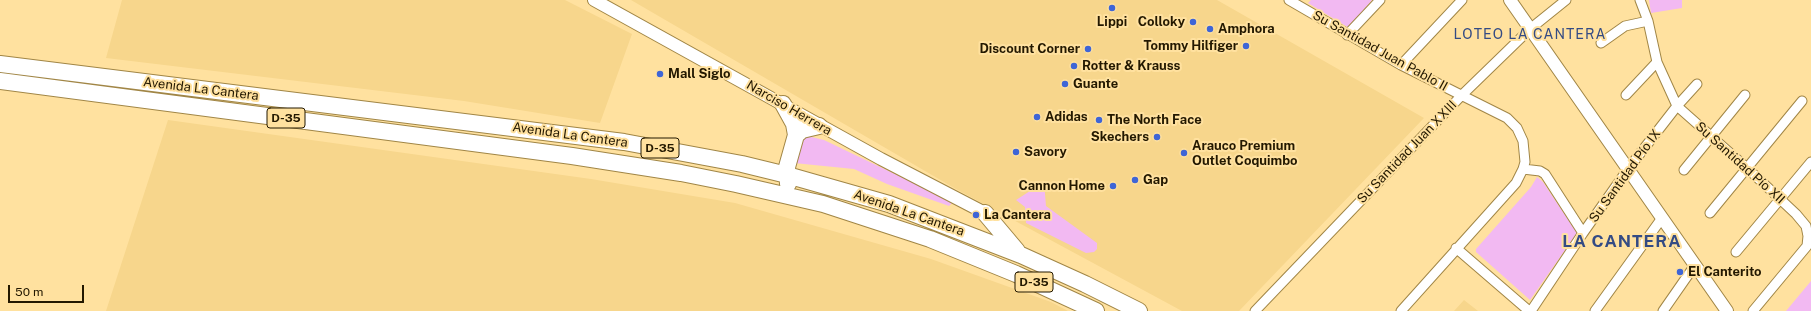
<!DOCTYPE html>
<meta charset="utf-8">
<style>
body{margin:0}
#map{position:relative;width:1811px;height:311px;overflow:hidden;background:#ffe19f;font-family:"Public Sans",sans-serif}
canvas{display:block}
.scale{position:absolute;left:8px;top:285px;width:76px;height:18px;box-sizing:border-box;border:2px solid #231800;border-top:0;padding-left:5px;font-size:12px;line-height:14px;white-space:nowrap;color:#231800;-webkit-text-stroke:3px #ffe19f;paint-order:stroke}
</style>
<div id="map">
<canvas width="1811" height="311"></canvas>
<div class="scale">50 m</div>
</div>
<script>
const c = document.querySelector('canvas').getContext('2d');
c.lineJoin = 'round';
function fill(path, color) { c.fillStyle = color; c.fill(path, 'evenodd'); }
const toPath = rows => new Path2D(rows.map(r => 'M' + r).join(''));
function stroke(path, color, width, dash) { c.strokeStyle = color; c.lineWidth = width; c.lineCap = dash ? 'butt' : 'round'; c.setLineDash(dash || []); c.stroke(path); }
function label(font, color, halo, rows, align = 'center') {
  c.font = font + ' "Public Sans",sans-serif'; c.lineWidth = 4; c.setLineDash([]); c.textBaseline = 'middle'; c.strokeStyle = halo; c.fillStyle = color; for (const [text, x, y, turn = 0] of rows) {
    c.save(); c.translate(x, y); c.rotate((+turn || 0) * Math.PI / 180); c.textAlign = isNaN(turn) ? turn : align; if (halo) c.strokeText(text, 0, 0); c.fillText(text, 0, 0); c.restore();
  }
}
const built = toPath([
 [122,0,565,0,632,34,600,123,464,101,106,58],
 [631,0,1217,0,1424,118,1239,311,1182,311,956,189],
 [168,120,591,179,735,203,931,259,1051,302,1068,311,106,311],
 [1464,300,1478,311,1454,311]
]);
const green = toPath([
 [1311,0,1372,0,1349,28,1308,3],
 [1649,0,1682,0,1682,8,1651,13],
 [803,135,824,140,953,202,949,206,887,184,854,169,794,163],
 [1537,177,1543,182,1577,233,1530,300,1476,252,1476,249,1531,187],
 [1044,182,1046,206,1097,243,1097,249,1094,252,1086,253,1026,223,1025,207,1016,200],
 [1811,281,1811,311,1786,311]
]);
const minor = toPath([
 [1289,0,1401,65,1507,118,1517,128,1523,141,1525,162,1523,169,1516,183,1401,311],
 [1640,0,1648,21,1657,62,1677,106,1747,168,1796,214,1806,226,1808,236,1807,246,1753,311],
 [1347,35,1380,0],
 [1601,43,1625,26,1648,21],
 [1401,65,1462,0],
 [1626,95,1657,62],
 [1523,169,1540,171,1545,174,1583,233],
 [1684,170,1745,95],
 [1710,213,1802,101],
 [1456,248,1529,311],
 [1736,252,1811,162],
 [1255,311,1462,95,1530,29,1566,0],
 [1531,311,1583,233,1628,169,1677,106,1697,84],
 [1595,311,1662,218],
 [1663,311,1695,265]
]);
const tertiary = toPath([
 [594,0,881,159,985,213],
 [1510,0,1727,311]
]);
const trunk = toPath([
 [0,64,624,142,742,164,787,175,889,204,1021,255,1085,284,1139,311],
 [0,81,572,156,681,173,736,184,823,204,930,239,1016,274,1096,311],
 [783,104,794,124,796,135,787,167,788,184],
 [796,135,802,130,819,126],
 [985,213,1017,251]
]);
const markers = [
 [1112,8,4,"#3e65d6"],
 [1193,22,4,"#3e65d6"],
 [1210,29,4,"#3e65d6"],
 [1246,46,4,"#3e65d6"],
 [1088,49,4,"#3e65d6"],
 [1074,66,4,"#3e65d6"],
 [660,74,4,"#3e65d6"],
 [1065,84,4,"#3e65d6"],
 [1037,117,4,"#3e65d6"],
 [1099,120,4,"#3e65d6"],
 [1157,137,4,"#3e65d6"],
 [1016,152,4,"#3e65d6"],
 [1184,153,4,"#3e65d6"],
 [1135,180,4,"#3e65d6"],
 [1113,186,4,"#3e65d6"],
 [976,215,4,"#3e65d6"],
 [1680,272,4,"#3e65d6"]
];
const shields = [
 [286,118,38],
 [660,148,38],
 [1034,282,38]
];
const shieldNames = [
 ["D-35",286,118],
 ["D-35",660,148],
 ["D-35",1034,282]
];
const poiNames = [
 ["Lippi",1112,22,"center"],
 ["Colloky",1185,22,"right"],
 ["Amphora",1218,29],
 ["Tommy Hilfiger",1238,46,"right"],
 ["Discount Corner",1080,49,"right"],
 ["Rotter & Krauss",1082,66],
 ["Mall Siglo",668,74],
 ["Guante",1073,84],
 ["Adidas",1045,117],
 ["The North Face",1107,120],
 ["Skechers",1149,137,"right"],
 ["Arauco Premium",1192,146],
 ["Outlet Coquimbo",1192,161],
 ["Savory",1024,152],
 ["Gap",1143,180],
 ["Cannon Home",1105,186,"right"],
 ["La Cantera",984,215],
 ["El Canterito",1688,272]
];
const streetNames = [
 ["Su Santidad Juan Pablo II",1380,51,29],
 ["Avenida La Cantera",201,89,7],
 ["Narciso Herrera",789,108,30],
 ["Avenida La Cantera",570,135,8],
 ["Su Santidad Juan XXIII",1407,152,-46],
 ["Su Santidad Pío XII",1740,163,42],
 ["Su Santidad Pío IX",1625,176,-54],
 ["Avenida La Cantera",909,213,19]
];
const neighbourhoodNames = [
 ["LOTEO LA CANTERA",1530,35]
];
const districtNames = [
 ["LA CANTERA",1622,242]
];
fill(built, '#f7d68c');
fill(green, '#f2b9f2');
stroke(minor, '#a18646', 11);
stroke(tertiary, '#a18646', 14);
stroke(trunk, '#a18646', 18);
stroke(minor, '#fff', 9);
stroke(tertiary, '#fff', 12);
stroke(trunk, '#fff', 16);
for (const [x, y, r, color] of markers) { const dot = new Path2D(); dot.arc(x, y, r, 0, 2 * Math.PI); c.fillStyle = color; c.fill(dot); stroke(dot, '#ffe19f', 1.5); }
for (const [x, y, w] of shields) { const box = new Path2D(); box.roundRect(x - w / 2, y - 10, w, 20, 3); c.fillStyle = '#ffe19f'; c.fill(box); stroke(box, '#231800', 1); }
label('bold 12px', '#231800', null, shieldNames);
label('bold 13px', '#231800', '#ffe19f', poiNames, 'left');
label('13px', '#231800', '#ffe19f', streetNames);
c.letterSpacing = '1px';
label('14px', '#344b84', '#ffe19f', neighbourhoodNames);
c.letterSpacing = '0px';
c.letterSpacing = '1px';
label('bold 17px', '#344b84', '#ffe19f', districtNames);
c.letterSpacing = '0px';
</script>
